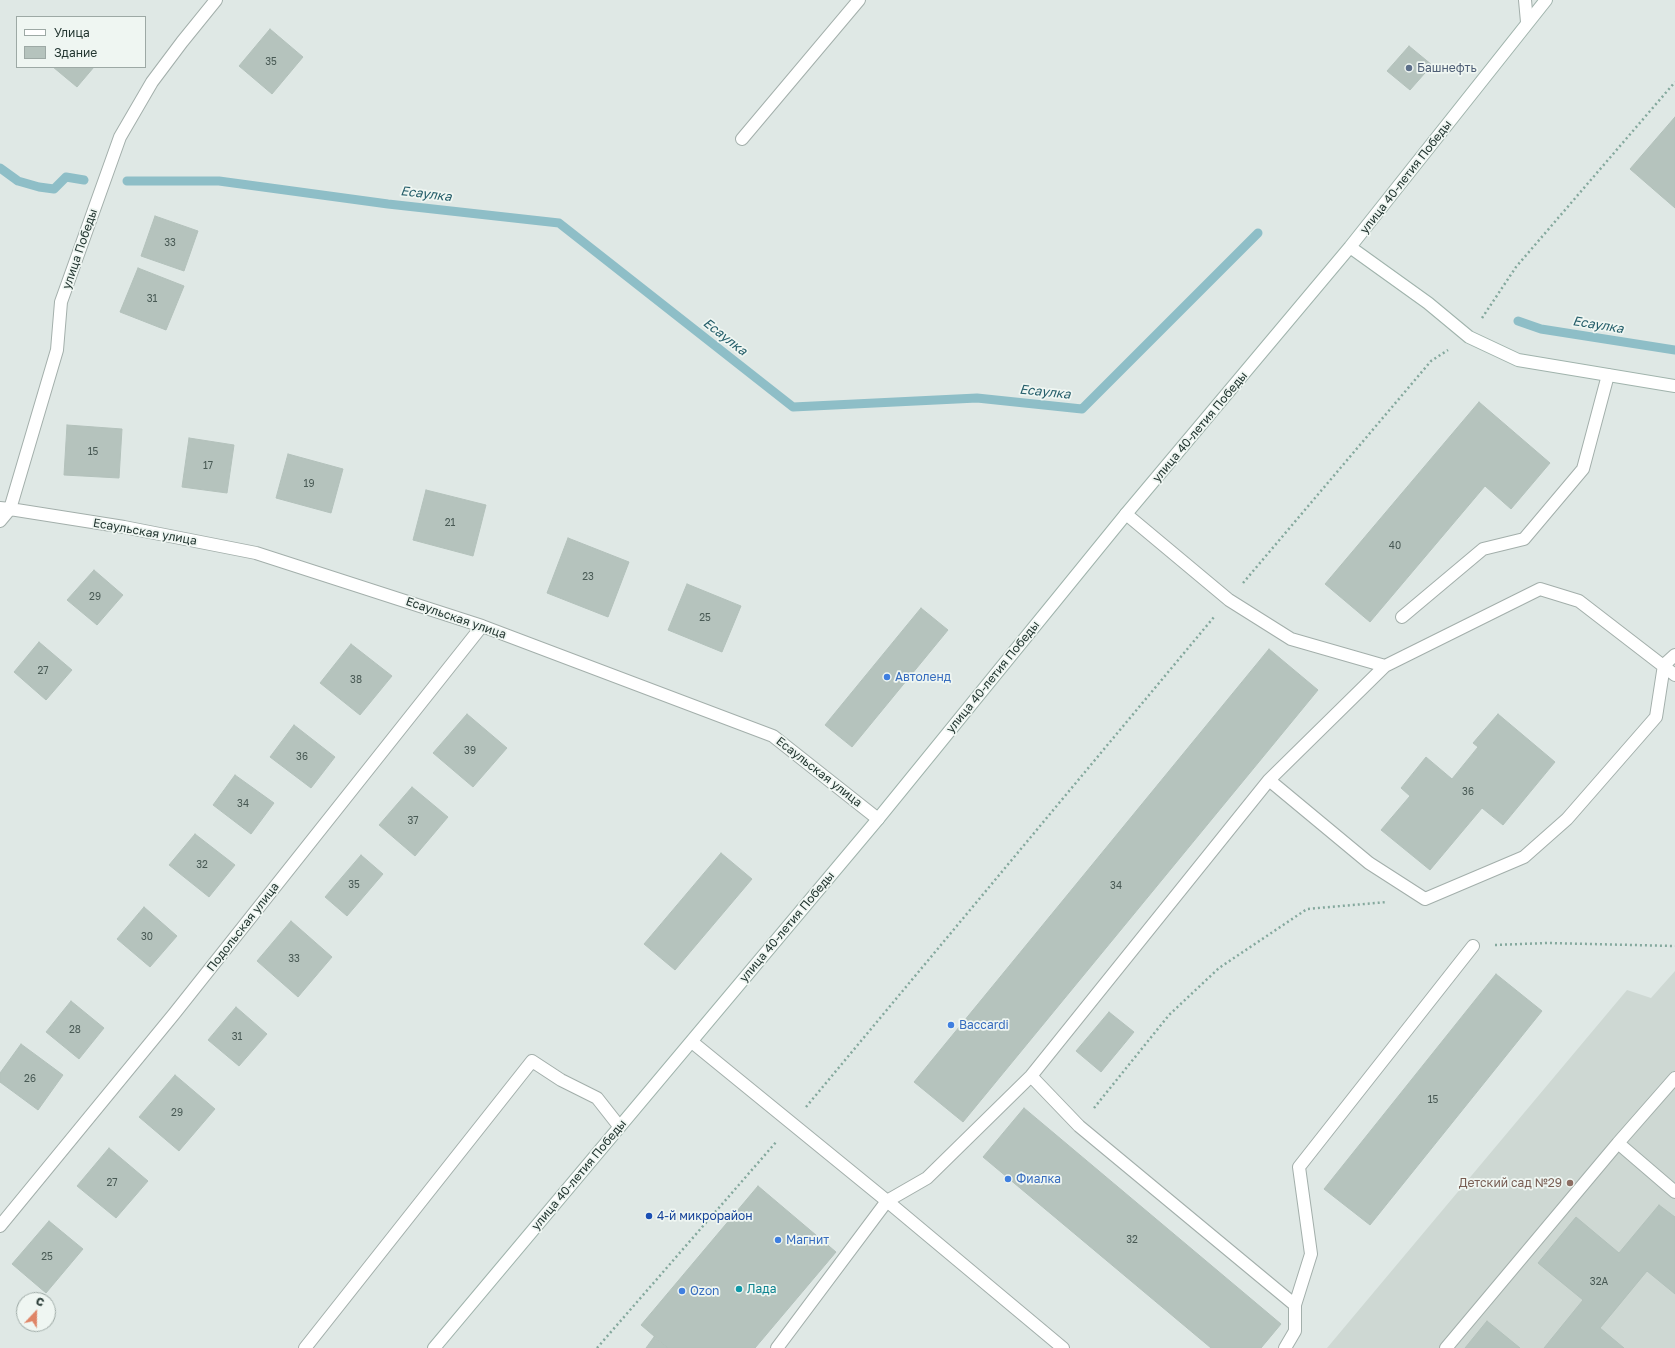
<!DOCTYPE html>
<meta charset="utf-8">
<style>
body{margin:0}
#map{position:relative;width:1675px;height:1348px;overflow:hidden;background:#dfe8e5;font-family:"Golos Text",sans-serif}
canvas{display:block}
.legend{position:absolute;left:16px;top:16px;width:130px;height:52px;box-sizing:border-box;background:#eff6f2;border:1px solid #9da9a5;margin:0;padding:5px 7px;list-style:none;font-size:12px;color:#233631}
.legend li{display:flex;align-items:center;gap:8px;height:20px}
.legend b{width:20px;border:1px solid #9da9a5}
.north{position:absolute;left:16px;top:1292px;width:40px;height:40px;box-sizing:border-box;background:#eff6f2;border:1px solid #9da9a5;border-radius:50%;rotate:22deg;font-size:11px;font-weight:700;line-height:16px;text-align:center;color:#233631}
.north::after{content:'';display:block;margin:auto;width:14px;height:18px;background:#df8567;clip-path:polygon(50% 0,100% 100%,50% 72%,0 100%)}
</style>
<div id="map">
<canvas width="1675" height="1348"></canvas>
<ul class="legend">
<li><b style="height:5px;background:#fff"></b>Улица</li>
<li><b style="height:11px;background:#b5c3bd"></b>Здание</li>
</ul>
<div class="north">С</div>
</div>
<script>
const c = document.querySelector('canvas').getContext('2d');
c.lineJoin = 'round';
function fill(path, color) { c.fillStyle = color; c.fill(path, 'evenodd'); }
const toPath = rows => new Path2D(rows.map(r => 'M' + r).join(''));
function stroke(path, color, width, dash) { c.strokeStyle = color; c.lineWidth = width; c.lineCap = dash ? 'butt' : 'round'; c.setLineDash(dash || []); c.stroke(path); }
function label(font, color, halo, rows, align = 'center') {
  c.font = font + ' "Golos Text",sans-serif'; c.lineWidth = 3.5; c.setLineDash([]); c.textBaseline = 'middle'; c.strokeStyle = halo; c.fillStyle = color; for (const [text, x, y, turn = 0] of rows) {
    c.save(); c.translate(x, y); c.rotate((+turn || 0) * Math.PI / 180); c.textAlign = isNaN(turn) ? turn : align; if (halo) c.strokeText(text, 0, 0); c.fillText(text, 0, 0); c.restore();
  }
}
const built = toPath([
 [1675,971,1675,1348,1327,1348,1627,990,1651,998]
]);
const stream = toPath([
 [0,168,18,181,39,187,54,189,66,177,84,180],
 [127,181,219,181,388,204,559,223,793,407,977,398,1082,409,1258,233],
 [1518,321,1541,329,1675,350]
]);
const building = toPath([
 [270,29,303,57,272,94,239,66,270,29],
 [1409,46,1432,65,1410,90,1387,71,1409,46],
 [53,67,94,67,77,87,53,67],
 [1675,117,1675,208,1630,169,1675,117],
 [155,216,198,231,184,271,141,256,155,216],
 [138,268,184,286,166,330,120,312,138,268],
 [1479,402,1550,463,1511,509,1485,486,1370,622,1325,584,1479,402],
 [67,425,122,429,119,478,64,475,67,425],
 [189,438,234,445,227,493,182,487,189,438],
 [288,454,343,469,331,513,276,498,288,454],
 [426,490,486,505,473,556,413,540,426,490],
 [568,538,629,562,608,617,547,593,568,538],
 [94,570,123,595,97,625,67,600,94,570],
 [687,584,741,606,722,652,668,630,687,584],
 [921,608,948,630,852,747,825,725,921,608],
 [39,642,72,670,46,700,14,672,39,642],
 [351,644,392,676,360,715,320,683,351,644],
 [1269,649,1318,690,963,1122,914,1082,1269,649],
 [467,714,507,748,473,787,433,753,467,714],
 [1498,714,1555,762,1503,825,1482,808,1430,870,1381,830,1410,796,1401,788,1426,757,1452,779,1478,747,1473,743,1498,714],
 [294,725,335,757,311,788,270,757,294,725],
 [235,775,274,803,251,834,213,805,235,775],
 [412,787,448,817,415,856,379,825,412,787],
 [195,834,235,865,209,897,169,865,195,834],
 [721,853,752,879,675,970,644,944,721,853],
 [361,855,383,874,347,916,325,897,361,855],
 [144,907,177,936,150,967,117,939,144,907],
 [291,921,332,957,298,997,257,961,291,921],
 [1496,974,1542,1011,1370,1225,1324,1189,1496,974],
 [71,1001,104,1028,79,1059,46,1032,71,1001],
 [236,1007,267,1034,239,1066,208,1040,236,1007],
 [1109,1012,1134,1032,1101,1072,1076,1051,1109,1012],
 [21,1044,63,1075,38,1110,0,1082,0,1073,21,1044],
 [175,1075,215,1109,179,1151,139,1117,175,1075],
 [1024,1108,1281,1324,1261,1348,1211,1348,983,1157,1024,1108],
 [109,1148,148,1181,116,1218,77,1186,109,1148],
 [758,1186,836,1252,755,1348,668,1348,641,1325,758,1186],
 [1659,1205,1675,1217,1675,1294,1647,1271,1600,1328,1624,1348,1544,1348,1583,1300,1538,1263,1576,1217,1619,1253,1659,1205],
 [49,1221,83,1249,46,1293,12,1264,49,1221],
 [1487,1321,1520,1348,1465,1348,1487,1321],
 [654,1337,668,1348,646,1348,654,1337]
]);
const path = toPath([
 [1482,318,1516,267,1675,82],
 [1243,583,1431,361,1448,350],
 [1495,945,1548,943,1675,946],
 [806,1107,1214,617],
 [1094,1108,1169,1015,1219,968,1307,909,1387,902],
 [597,1348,777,1141]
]);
const lane = toPath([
 [1525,0,1527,22],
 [1126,514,1229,600,1291,639,1385,666,1540,589,1579,601,1675,675],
 [1402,617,1483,549,1524,539,1583,469,1608,375],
 [1269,780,1369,863,1425,899,1524,857,1567,819,1656,717,1664,665,1675,655],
 [1031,1076,1079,1126,1295,1305,1295,1331,1285,1348],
 [1618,1143,1675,1078],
 [1295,1305,1311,1254,1299,1167,1473,946],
 [305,1348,532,1061,561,1080,597,1098,619,1126],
 [777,1348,887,1201,927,1178,1031,1076,1269,780,1385,666],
 [1446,1348,1618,1143,1675,1192]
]);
const street = toPath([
 [742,139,859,0],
 [0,508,10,509,124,527,256,553,482,626,773,736,878,819],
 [0,521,10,509,57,350,61,302,120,137,152,82,182,42,216,0],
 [692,1042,887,1201,1063,1348],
 [0,1226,174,1014,482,626]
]);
const secondary = toPath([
 [1350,247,1428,303,1469,337,1518,360,1675,386],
 [434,1348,878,819,1126,514,1350,247,1546,0]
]);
const markers = [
 [1409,68,4,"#5c6f8a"],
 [887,677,4,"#3f7fe0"],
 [951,1025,4,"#3f7fe0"],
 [1008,1179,4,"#3f7fe0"],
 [1570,1183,4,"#8d6e63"],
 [649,1216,4,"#1a4fb4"],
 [778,1240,4,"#3f7fe0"],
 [739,1289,4,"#0f9aa8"],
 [682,1291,4,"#3f7fe0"]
];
const numberNames = [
 ["35",271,62],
 ["33",170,243],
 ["31",152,299],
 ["15",93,452],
 ["17",208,466],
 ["19",309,484],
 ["21",450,523],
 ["40",1395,546],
 ["23",588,577],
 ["29",95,597],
 ["25",705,618],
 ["27",43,671],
 ["38",356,680],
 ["39",470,751],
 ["36",302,757],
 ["36",1468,792],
 ["34",243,804],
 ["37",413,821],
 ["32",202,865],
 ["35",354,885],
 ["34",1116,886],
 ["30",147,937],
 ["33",294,959],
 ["28",75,1030],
 ["31",237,1037],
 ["26",30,1079],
 ["15",1433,1100],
 ["29",177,1113],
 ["27",112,1183],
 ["32",1132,1240],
 ["25",47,1257],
 ["32А",1599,1282]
];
const serviceNames = [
 ["Башнефть",1417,68]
];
const streetNames = [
 ["улица 40-летия Победы",1406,177,-52],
 ["улица Победы",80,249,-71],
 ["улица 40-летия Победы",1200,427,-50],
 ["Есаульская улица",145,532,10],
 ["Есаульская улица",456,618,19],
 ["улица 40-летия Победы",993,677,-51],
 ["Есаульская улица",819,772,38],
 ["Подольская улица",243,927,-52],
 ["улица 40-летия Победы",787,927,-50],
 ["улица 40-летия Победы",579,1175,-50]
];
const shopNames = [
 ["Автоленд",895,677],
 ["Baccardi",959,1025],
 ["Фиалка",1016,1179],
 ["Магнит",786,1240],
 ["Ozon",690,1291]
];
const educationNames = [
 ["Детский сад №29",1562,1183]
];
const transitNames = [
 ["4-й микрорайон",657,1216]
];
const cultureNames = [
 ["Лада",747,1289]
];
const waterNames = [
 ["Есаулка",426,194,7],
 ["Есаулка",1598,325,9],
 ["Есаулка",725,337,38],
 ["Есаулка",1045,392,6]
];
fill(built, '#ced8d3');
stroke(stream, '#8ebec7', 9);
fill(building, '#b5c3bd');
stroke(building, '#b3c1bb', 1);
stroke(lane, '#a3afab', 14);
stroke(street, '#a3afab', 14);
stroke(secondary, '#a0b3ac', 14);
stroke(path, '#84a89d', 2.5, [2, 3]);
stroke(lane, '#fff', 12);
stroke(street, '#fff', 12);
stroke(secondary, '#fff', 12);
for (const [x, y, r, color] of markers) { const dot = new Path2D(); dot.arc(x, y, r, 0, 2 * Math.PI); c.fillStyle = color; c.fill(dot); stroke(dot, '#eff6f2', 1.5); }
label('10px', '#485954', null, numberNames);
label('12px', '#4e5e75', '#eff6f2', serviceNames, 'left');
label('12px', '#233631', '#eff6f2', streetNames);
label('12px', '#366cbe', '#eff6f2', shopNames, 'left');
label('12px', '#785e54', '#eff6f2', educationNames, 'right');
label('12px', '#164399', '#eff6f2', transitNames, 'left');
label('12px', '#0d838f', '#eff6f2', cultureNames, 'left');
label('italic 13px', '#255e6a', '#eff6f2', waterNames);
</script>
